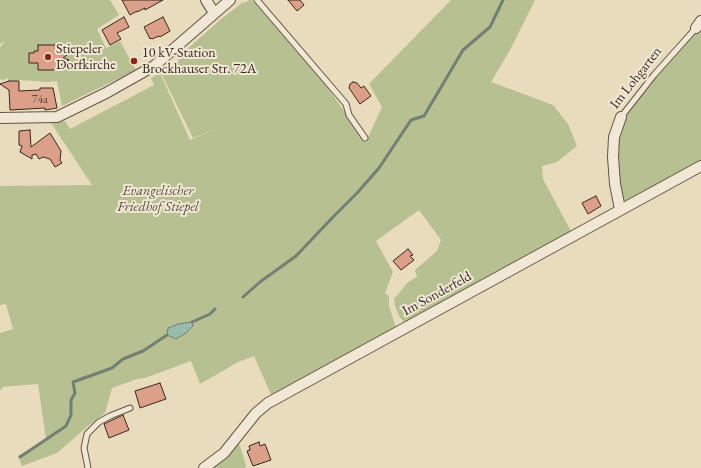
<!DOCTYPE html>
<style>
body{margin:0}
canvas{display:block;background:#e8dcbd}
</style>
<canvas width="701" height="468"></canvas>
<script>
const c = document.querySelector('canvas').getContext('2d');
c.lineJoin = 'round';
function fill(path, color) { c.fillStyle = color; c.fill(path, 'evenodd'); }
const toPath = rows => new Path2D(rows.map(r => 'M' + r).join(''));
function stroke(path, color, width, dash) { c.strokeStyle = color; c.lineWidth = width; c.lineCap = dash ? 'butt' : 'round'; c.setLineDash(dash || []); c.stroke(path); }
function label(font, color, halo, rows, align = 'center') {
  c.font = font + ' "EB Garamond",serif'; c.lineWidth = 4; c.setLineDash([]); c.textBaseline = 'middle'; c.strokeStyle = halo; c.fillStyle = color; for (const [text, x, y, turn = 0] of rows) {
    c.save(); c.translate(x, y); c.rotate((+turn || 0) * Math.PI / 180); c.textAlign = isNaN(turn) ? turn : align; if (halo) c.strokeText(text, 0, 0); c.fillText(text, 0, 0); c.restore();
  }
}
const green = toPath([
 [0,0,110,0,119,15,97,29,106,48,120,41,136,70,62,106,57,81,49,82,19,80,9,81,7,78,2,81,0,78,0,48,4,42,1,43,0,46],
 [249,0,252,0,315,70,366,142,382,107,369,84,451,0,535,0,510,50,491,82,553,105,568,124,577,146,557,162,542,166,543,179,572,233,405,323,399,316,395,306,394,299,408,282,417,277,415,270,437,251,441,240,419,210,376,241,393,272,385,293,389,296,389,306,396,328,272,397,254,356,238,362,200,384,191,361,145,378,137,379,112,388,105,413,88,426,57,453,22,466,18,456,46,439,38,384,3,387,0,391,0,333,13,329,6,304,0,305,0,186,92,185,51,123,65,121,70,129,154,85,151,78,160,73,190,140,222,126,193,138,161,73,177,62,185,51,220,20,243,2,245,3],
 [697,30,701,33,701,162,628,201,624,200,621,195,617,180,617,136,623,118,657,75],
 [239,443,246,465,245,468,212,468,222,462]
]);
const water = toPath([
 [192,322,193,326,186,333,176,339,167,335,168,328,178,324,192,322]
]);
const stream = toPath([
 [243,297,260,282,296,256,333,217,357,193,379,168,411,120,424,116,463,50,490,27,503,0],
 [192,322,210,314,215,309],
 [20,457,66,426,71,415,71,400,75,393,73,382,112,368,123,359,143,351,167,335]
]);
const building = toPath([
 [122,0,163,0,145,10,145,8,137,12,137,11,130,15,122,0],
 [288,0,300,0,304,5,297,11,288,0],
 [124,17,129,27,117,33,121,39,110,45,102,30,124,17],
 [163,17,170,31,160,37,159,36,152,39,151,38,150,39,144,27,163,17],
 [38,45,55,45,55,47,62,47,62,50,67,55,63,58,69,60,53,70,38,70,38,63,29,63,29,53,34,53,34,51,38,51,38,45],
 [9,81,19,81,19,91,40,90,40,88,53,88,57,108,45,110,45,108,10,110,9,90,0,84,9,81],
 [353,82,357,83,361,88,364,86,371,96,360,104,349,88,350,84,353,82],
 [30,130,31,147,50,133,61,151,60,160,62,163,55,167,50,159,43,157,39,159,36,154,32,155,32,159,20,152,22,146,19,145,19,131,30,130],
 [596,196,601,206,588,214,582,203,596,196],
 [408,249,413,255,410,256,414,260,401,270,393,261,408,249],
 [160,383,166,399,140,408,135,391,160,383],
 [123,415,129,430,109,438,104,424,123,415],
 [259,442,260,446,265,444,271,460,253,466,247,451,250,450,249,446,259,442]
]);
const lane = toPath([
 [257,0,346,104,349,115,365,138],
 [621,117,654,75,696,28],
 [88,468,84,448,87,434,99,422,110,416,130,408]
]);
const street = toPath([
 [206,0,214,13],
 [696,28,701,21],
 [0,118,57,117,106,93,154,66,230,0],
 [620,209,615,184,613,157,614,137,621,117],
 [204,468,224,453,256,413,268,403,701,166]
]);
const markers = [
 [48,57,4,"#8f2418"],
 [134,61,4,"#8f2418"]
];
const numberNames = [
 ["74a",40,100]
];
const poiNames = [
 ["Stiepeler",56,49],
 ["Dorfkirche",56,65],
 ["10 kV-Station",142,53],
 ["Brockhauser Str. 72A",142,69]
];
const streetNames = [
 ["Im Lohgarten",636,78,-52],
 ["Im Sonderfeld",437,294,-29]
];
const parkNames = [
 ["Evangelischer",158,191],
 ["Friedhof Stiepel",158,207]
];
fill(green, '#b6c090');
fill(water, '#98bcac');
stroke(water, '#728074', 1);
stroke(stream, '#728074', 3);
fill(building, '#dca089');
stroke(building, '#38261f', 1);
stroke(lane, '#645446', 7);
stroke(street, '#645446', 12);
stroke(lane, '#f0e8d4', 5);
stroke(street, '#f0e8d4', 10);
for (const [x, y, r, color] of markers) { const dot = new Path2D(); dot.arc(x, y, r, 0, 2 * Math.PI); c.fillStyle = color; c.fill(dot); stroke(dot, '#f0e8d4', 1.5); }
label('12px', '#61443a', null, numberNames);
label('14px', '#38261f', '#f0e8d4', poiNames, 'left');
label('14px', '#38261f', '#f0e8d4', streetNames);
label('italic 14px', '#584c3b', '#f0e8d4', parkNames);
</script>
